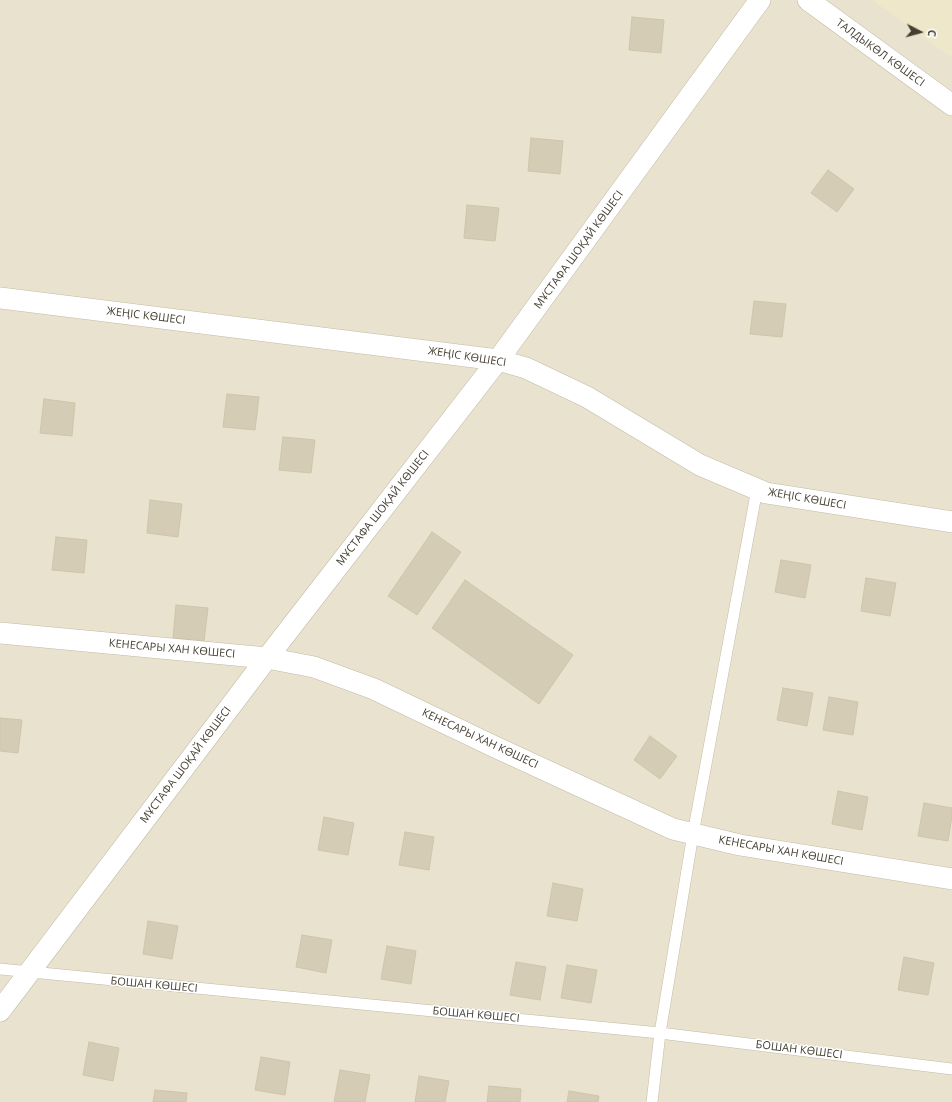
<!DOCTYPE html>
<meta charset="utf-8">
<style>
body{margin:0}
#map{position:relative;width:952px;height:1102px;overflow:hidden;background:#f3efe1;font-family:"Open Sans",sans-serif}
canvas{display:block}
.north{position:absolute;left:900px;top:12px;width:40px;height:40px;-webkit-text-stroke:3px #fff;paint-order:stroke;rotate:96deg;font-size:11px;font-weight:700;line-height:16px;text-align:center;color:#453f32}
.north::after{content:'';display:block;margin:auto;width:14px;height:18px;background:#453f32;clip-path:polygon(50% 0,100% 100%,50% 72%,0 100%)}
</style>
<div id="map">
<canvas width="952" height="1102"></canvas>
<div class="north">С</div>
</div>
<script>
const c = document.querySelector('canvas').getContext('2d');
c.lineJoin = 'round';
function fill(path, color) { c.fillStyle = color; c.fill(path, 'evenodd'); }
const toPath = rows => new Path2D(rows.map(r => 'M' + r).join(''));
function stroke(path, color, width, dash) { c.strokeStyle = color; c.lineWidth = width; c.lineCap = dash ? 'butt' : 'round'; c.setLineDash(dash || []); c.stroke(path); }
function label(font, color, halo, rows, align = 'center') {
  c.font = font + ' "Open Sans",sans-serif'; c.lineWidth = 3; c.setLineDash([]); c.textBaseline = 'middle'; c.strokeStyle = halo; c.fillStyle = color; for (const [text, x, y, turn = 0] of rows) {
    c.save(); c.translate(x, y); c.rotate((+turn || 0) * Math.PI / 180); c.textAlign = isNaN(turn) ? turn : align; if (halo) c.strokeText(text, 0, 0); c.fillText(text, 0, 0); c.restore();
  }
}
const residential = toPath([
 [0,0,952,0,952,1102,0,1102]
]);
const education = toPath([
 [872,0,952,0,952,58]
]);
const building = toPath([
 [632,17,664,20,661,53,629,50,632,17],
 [531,138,563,141,560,174,528,171,531,138],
 [828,170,854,189,837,212,811,193,828,170],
 [467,205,499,208,495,241,464,238,467,205],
 [754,301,786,304,782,337,750,334,754,301],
 [227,394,259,397,255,430,223,427,227,394],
 [44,399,75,403,72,436,40,433,44,399],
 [283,437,315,440,311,473,279,470,283,437],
 [150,500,182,504,178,537,147,533,150,500],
 [432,532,461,552,417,615,388,596,432,532],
 [56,537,87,540,84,573,52,570,56,537],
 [781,560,811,565,805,598,775,592,781,560],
 [866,578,896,583,890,616,861,611,866,578],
 [465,580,573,655,539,704,432,628,465,580],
 [176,605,208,608,204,641,173,638,176,605],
 [783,688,813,693,807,726,777,720,783,688],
 [829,697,858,702,853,735,823,730,829,697],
 [0,718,22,720,18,753,0,751,0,718],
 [650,736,677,756,660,779,634,760,650,736],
 [838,791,868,797,862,830,832,824,838,791],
 [924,803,952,808,952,816,948,841,918,836,924,803],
 [324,817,354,823,348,855,318,850,324,817],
 [405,832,434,837,429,870,399,865,405,832],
 [553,883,583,889,577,921,547,916,553,883],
 [148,921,178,926,172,959,143,954,148,921],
 [302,935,332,940,326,973,296,967,302,935],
 [387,946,416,951,411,984,381,979,387,946],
 [904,957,934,963,928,995,898,990,904,957],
 [516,962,546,967,540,1000,510,995,516,962],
 [567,965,597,970,591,1003,561,998,567,965],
 [89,1042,119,1048,113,1081,83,1075,89,1042],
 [261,1057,290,1062,285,1095,255,1090,261,1057],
 [340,1070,370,1075,365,1102,334,1102,340,1070],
 [419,1076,449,1081,445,1102,415,1102,419,1076],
 [489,1086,521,1089,520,1102,487,1102,489,1086],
 [155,1090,187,1093,186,1102,153,1102,155,1090],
 [569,1091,599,1096,598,1102,567,1102,569,1091]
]);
const lane = toPath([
 [0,969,660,1033,952,1069],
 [652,1102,660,1033,693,834,757,489]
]);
const street = toPath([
 [808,0,952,105],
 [0,298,498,360,526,368,587,397,700,465,766,493,952,522],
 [0,633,267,658,314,667,374,689,493,746,673,829,740,845,952,879],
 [0,1011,267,658,498,360,760,0]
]);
const streetNames = [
 ["ТАЛДЫКӨЛ КӨШЕСІ",880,53,36],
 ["МҰСТАФА ШОҚАЙ КӨШЕСІ",579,250,-54],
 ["ЖЕҢІС КӨШЕСІ",146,316,7],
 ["ЖЕҢІС КӨШЕСІ",467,357,9],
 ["ЖЕҢІС КӨШЕСІ",807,499,10],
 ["МҰСТАФА ШОҚАЙ КӨШЕСІ",383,508,-52],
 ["КЕНЕСАРЫ ХАН КӨШЕСІ",172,649,5],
 ["КЕНЕСАРЫ ХАН КӨШЕСІ",480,739,25],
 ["МҰСТАФА ШОҚАЙ КӨШЕСІ",186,765,-53],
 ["КЕНЕСАРЫ ХАН КӨШЕСІ",781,851,10],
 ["БОШАН КӨШЕСІ",154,985,5],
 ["БОШАН КӨШЕСІ",476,1015,5],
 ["БОШАН КӨШЕСІ",799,1050,7]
];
fill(residential, '#e8e2cf');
fill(education, '#eee7c9');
fill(building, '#d5ccb6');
stroke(building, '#d1c5a8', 1);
stroke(lane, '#c2bba6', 12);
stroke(street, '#c2bba6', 22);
stroke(lane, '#fff', 11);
stroke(street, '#fff', 21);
label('11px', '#453f32', '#fff', streetNames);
</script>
